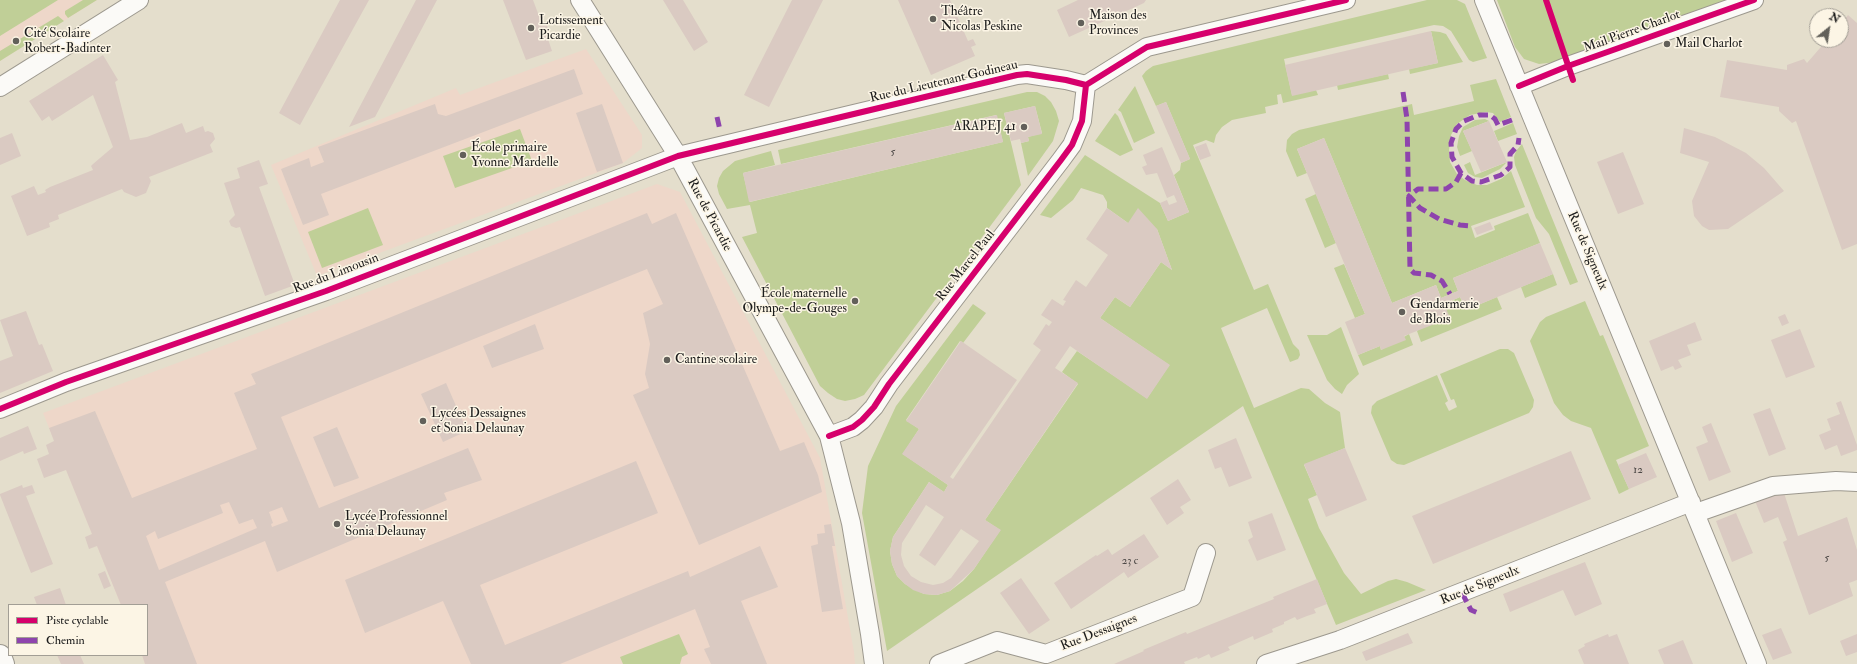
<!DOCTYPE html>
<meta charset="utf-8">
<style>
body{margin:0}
#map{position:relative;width:1857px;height:664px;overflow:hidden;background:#e4decc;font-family:"IM FELL Double Pica",serif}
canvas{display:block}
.legend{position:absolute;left:8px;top:604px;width:140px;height:52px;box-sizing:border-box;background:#fcf5e5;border:1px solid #a29e95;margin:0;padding:5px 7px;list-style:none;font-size:12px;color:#1c1c1c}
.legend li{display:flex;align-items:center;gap:8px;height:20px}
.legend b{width:20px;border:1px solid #a29e95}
.north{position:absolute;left:1809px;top:8px;width:40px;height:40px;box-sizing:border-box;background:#fcf5e5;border:1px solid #a29e95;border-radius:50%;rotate:30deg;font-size:11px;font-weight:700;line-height:16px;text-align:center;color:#1c1c1c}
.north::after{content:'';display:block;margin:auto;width:14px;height:18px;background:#62605a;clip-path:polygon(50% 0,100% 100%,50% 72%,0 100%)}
</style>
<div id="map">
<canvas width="1857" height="664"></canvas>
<ul class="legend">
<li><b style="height:5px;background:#d6006c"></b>Piste cyclable</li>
<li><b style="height:5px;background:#8e44ad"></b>Chemin</li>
</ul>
<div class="north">N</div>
</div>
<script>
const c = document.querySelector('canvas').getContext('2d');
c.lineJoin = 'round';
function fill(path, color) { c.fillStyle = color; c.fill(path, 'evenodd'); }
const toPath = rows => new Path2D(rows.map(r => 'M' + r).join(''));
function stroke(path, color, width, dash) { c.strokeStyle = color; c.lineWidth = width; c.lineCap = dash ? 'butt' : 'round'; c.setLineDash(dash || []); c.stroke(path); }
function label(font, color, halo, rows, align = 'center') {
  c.font = font + ' "IM FELL Double Pica",serif'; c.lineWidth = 3; c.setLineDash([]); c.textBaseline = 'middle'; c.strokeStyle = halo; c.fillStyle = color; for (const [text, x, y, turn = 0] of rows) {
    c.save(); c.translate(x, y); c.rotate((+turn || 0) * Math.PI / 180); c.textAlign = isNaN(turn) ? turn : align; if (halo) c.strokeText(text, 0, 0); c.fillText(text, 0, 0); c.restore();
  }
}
const built = toPath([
 [0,0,97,0,0,61],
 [586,49,642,135,642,148,623,163,317,276,271,165,456,88,460,95],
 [657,184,680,192,820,458,854,652,855,664,145,664,142,655,147,655,147,605,121,605,43,413]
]);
const green = toPath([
 [0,0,58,0,0,36],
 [83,0,97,0,68,18,65,14,65,11],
 [1427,0,1457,0,1465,4,1487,58,1473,62,1469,60,1451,31,1443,26,1434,25,1284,59,1292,95,1316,90,1318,95,1283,103,1281,94,1277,95,1278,104,1265,107,1266,113,1232,120,1222,127,1216,135,1214,143,1206,140,1193,145,1254,290,1268,284,1293,344,1299,350,1300,355,1298,359,1290,362,1267,308,1221,328,1254,408,1301,388,1309,389,1325,403,1340,412,1345,448,1304,465,1317,495,1308,499,1319,528,1344,573,1361,594,1388,581,1396,579,1407,582,1426,590,1336,625,1243,406,887,651,862,513,868,466,896,406,973,304,986,313,963,343,960,341,906,420,919,429,903,454,948,485,944,492,929,482,893,537,890,551,892,564,897,576,905,584,924,594,937,595,950,591,963,581,974,569,1000,530,985,520,1078,384,1062,372,1077,351,1147,398,1169,365,1100,318,1115,297,1130,307,1161,262,1172,270,1157,229,1128,223,1107,208,1107,202,1103,195,1081,188,1073,200,1051,218,1040,215,1085,155,1160,203,1168,221,1189,212,1174,175,1180,170,1181,163,1190,159,1166,102,1156,106,1142,76,1146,71,1153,66],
 [1497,0,1729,0,1556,62,1539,64,1524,59,1515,47],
 [58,16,64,21,0,61,0,51],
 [1431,31,1440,32,1446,34,1463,62,1410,74,1409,69,1438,63],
 [1388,74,1389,79,1338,90,1337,85],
 [1496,79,1511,117,1500,122,1493,113,1486,112,1470,115,1457,124,1451,135,1449,150,1450,162,1457,174,1465,180,1477,185,1487,185,1501,179,1511,171,1525,207,1471,226,1475,238,1495,230,1494,226,1528,213,1540,243,1453,278,1458,291,1441,298,1436,285,1392,303,1324,138,1297,149,1307,173,1297,177,1286,151,1287,140,1292,134,1299,130,1412,104,1414,115,1474,101,1470,85],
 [1135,86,1155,133,1134,143,1121,112,1118,110],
 [1027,92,1037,92,1045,96,1051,102,1056,111,1059,121,1053,141,1028,176,1021,143,1029,141,1028,137,1042,133,1035,106,1004,113,1021,185,864,395,855,399,845,401,837,399,828,393,820,386,742,237,757,233,750,205,727,209,719,194,717,186,719,178,723,171,735,161,771,151,775,165,743,173,750,202,1003,142,996,115,781,164,778,150],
 [1115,113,1118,116,1133,150,1120,156,1095,141],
 [1485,119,1489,121,1463,131,1472,151,1460,156,1457,147,1459,136,1463,127,1475,120],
 [1513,123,1517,134,1498,141,1494,131],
 [520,129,532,161,455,188,443,156],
 [1522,144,1578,282,1570,285,1549,234,1536,218,1515,165,1514,157,1516,151],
 [1470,162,1475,175,1507,162,1500,169,1482,178,1475,177,1468,173,1464,165],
 [1316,194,1336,243,1325,248,1305,199],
 [368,208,383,245,322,268,308,232],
 [1344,264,1365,314,1355,318,1334,268],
 [1553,274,1557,285,1525,298,1521,287],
 [1460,297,1466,310,1497,297,1502,309,1421,342,1417,331,1444,304],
 [1585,301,1600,336,1603,335,1649,446,1616,460,1629,489,1619,494,1591,428,1571,421,1563,415,1554,403,1530,341,1540,322,1546,317],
 [1341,327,1359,374,1347,385,1342,394,1335,389,1327,380,1307,335,1327,335],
 [1409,334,1413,345,1363,366,1358,355,1380,346,1381,350],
 [1500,349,1508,349,1514,353,1534,400,1533,407,1529,413,1404,465,1397,464,1391,460,1371,413,1372,406,1377,401,1437,375,1448,401,1445,403,1449,411,1457,407,1454,399,1451,400,1440,374],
 [679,634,688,654,682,657,680,664,623,664,620,657]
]);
const building = toPath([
 [340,0,369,0,300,125,279,113],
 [416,0,437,0,375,117,349,127],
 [503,0,533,0,542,24,546,23,549,31,546,33,552,51,526,60],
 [663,0,683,0,708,42,694,51],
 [792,0,823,0,769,107,744,95],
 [898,0,950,0,968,41,973,39,976,45,971,47,975,56,931,75],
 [1078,0,1146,0,1144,3,1069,37,1057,10],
 [1848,15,1857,23,1857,244,1842,250,1796,121,1792,123,1779,111,1779,107,1720,97,1727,60,1787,70,1787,65,1804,59,1807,63,1827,40,1841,40,1841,24],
 [1431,31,1438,63,1292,96,1285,65],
 [1696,38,1698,45,1687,49,1684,42],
 [103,55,118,80,115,82,130,140,147,137,182,123,186,133,203,126,205,132,208,131,213,133,215,139,210,145,213,152,149,177,151,181,146,193,136,197,124,192,122,189,58,215,59,219,49,223,50,227,27,236,11,196,34,186,38,195,46,192,45,190,50,187,93,170,91,166,93,164,113,147,93,95,52,121,49,116,42,121,29,101],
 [574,69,583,94,321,194,329,215,303,225,281,169,309,158,311,167,324,162,318,147,435,104,438,114,446,116],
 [1166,102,1190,159,1181,163,1156,106],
 [602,104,623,163,597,172,576,113],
 [1035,106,1042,134,1028,137,1029,141,1021,143,1020,139,1011,141,1004,113],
 [997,115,1003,142,749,202,743,173],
 [1489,121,1507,162,1481,172,1463,131],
 [1684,128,1715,137,1746,153,1764,168,1784,191,1728,229,1709,230,1702,226,1694,216,1692,201,1709,162,1680,153],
 [12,133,21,156,0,165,0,138],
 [1324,138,1392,303,1436,285,1441,298,1458,291,1453,278,1540,243,1553,274,1466,310,1460,297,1444,304,1450,318,1404,336,1406,340,1381,350,1380,346,1358,355,1345,322,1365,314,1297,149],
 [1206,143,1211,156,1200,160,1195,147],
 [1162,147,1189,212,1168,221,1160,203,1167,200,1169,205,1177,202,1174,195,1167,198,1157,173,1146,175,1142,167,1147,165,1143,155],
 [1623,152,1644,204,1618,214,1597,162],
 [259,160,268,184,259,187,295,285,265,296,240,227,236,228,231,226,229,221,235,215,224,183,240,178,237,168],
 [1107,208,1128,223,1138,208,1157,229,1172,270,1161,262,1130,307,1115,297,1100,318,1170,365,1147,399,1070,346,1055,368,1078,383,985,520,1001,530,974,569,950,591,937,595,924,594,913,590,905,584,897,576,892,564,890,551,893,537,929,482,944,492,948,485,902,454,919,429,906,421,961,341,1017,380,950,477,953,479,1041,350,1033,344,1046,324,1049,326,1052,322,1041,315,1052,299,1063,306,1066,301,1063,300,1076,280,1086,287,1108,255,1086,239],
 [926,505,944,517,919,555,935,566,961,529,979,541,951,578,943,583,933,585,921,582,911,576,904,566,901,555,902,543],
 [647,213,652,224,676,213,780,451,804,442,818,475,822,492,699,545,633,395,649,388,645,374,650,344,643,313,663,304,647,269,281,417,319,508,468,448,482,480,444,493,447,500,277,572,265,541,165,582,197,664,145,664,142,655,147,655,147,605,121,605,97,546,89,549,85,537,92,534,66,470,44,478,37,459,49,454,46,445,54,441,49,428,95,411,132,498,257,449,234,393,256,384,251,374],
 [229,502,239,524,253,519,257,528,159,570,146,536,155,531,158,539,223,513,220,505],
 [282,507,288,521,272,527,271,524,273,523,269,512],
 [1490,222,1493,229,1477,235,1474,228],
 [26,311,39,345,42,344,53,371,0,393,0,361,13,356,0,320],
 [1785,314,1789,323,1782,326,1778,317],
 [1695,322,1702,340,1687,345,1691,355,1678,360,1682,367,1675,370,1673,366,1661,371,1649,341],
 [535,324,544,349,492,368,483,346],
 [1800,329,1815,367,1786,378,1771,340],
 [446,383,467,431,443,442,421,394],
 [1841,401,1857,445,1857,450,1841,456,1837,445,1825,450,1819,435,1831,430,1827,419,1840,414,1836,403],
 [1770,408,1786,449,1769,456,1753,414],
 [1711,423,1731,472,1709,481,1696,447,1708,442,1702,427],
 [28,426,37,449,24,454,23,451,0,461,0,438],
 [337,427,359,478,334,487,313,437],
 [1236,438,1252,478,1229,487,1221,467,1215,469,1208,450],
 [1345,448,1367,500,1326,517,1304,464],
 [1571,451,1591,499,1433,564,1412,516],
 [1646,453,1657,477,1629,489,1618,465],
 [636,461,658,513,480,585,505,645,688,571,690,577,760,546,778,587,741,601,767,664,711,664,704,649,710,647,695,609,560,664,471,664,443,601,365,633,345,580],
 [1178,479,1191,500,1180,507,1184,513,1167,525,1150,498],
 [22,485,23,488,32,485,35,493,26,496,53,564,31,573,0,495,0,494],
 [1784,493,1798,536,1847,517,1857,550,1857,580,1849,583,1853,596,1809,615,1783,542,1787,540,1778,517,1764,523,1755,501],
 [1272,513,1286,550,1257,561,1248,540,1253,537,1248,522],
 [1736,513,1753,553,1732,562,1716,521],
 [831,524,835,546,832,546,843,609,822,612,811,546,818,544,817,534,825,533,824,525],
 [1144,534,1159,557,1128,578,1124,572,1071,609,1054,583,1096,555,1097,556,1108,549,1112,555],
 [1585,562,1602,604,1575,616,1563,590,1510,612,1503,594],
 [105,571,111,586,104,589,98,574],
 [1021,578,1050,620,1029,634,1000,593],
 [1317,579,1327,604,1314,609,1316,613,1307,616,1297,620,1295,617,1284,622,1284,624,1272,629,1273,632,1254,640,1253,636,1228,647,1230,650,1211,658,1209,654,1198,659,1197,657,1184,662,1185,664,1114,664,1144,651,1143,650,1186,632,1187,634,1274,599,1273,597],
 [60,588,66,605,37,605,34,597],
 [1781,628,1792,653,1773,660,1762,635],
 [1408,633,1413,643,1366,661,1362,652],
 [1608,634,1609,637,1617,634,1629,664,1584,664,1578,650,1585,646,1584,644],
 [1857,634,1857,652,1846,656,1840,641],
 [1683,640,1693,664,1664,664,1658,650],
 [57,655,80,655,84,664,61,664]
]);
const minor = toPath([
 [580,0,678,156,829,436,851,523,870,634,874,664],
 [1484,0,1757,664],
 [1519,86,1568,66,1754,0],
 [0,87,139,0],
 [0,409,66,382,326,291,678,156,1017,75,1027,74,1066,80,1086,85,1147,47,1346,0],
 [829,436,853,427,862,420,874,407,889,384,1061,160,1072,145,1082,121,1086,85],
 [1696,513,1773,486,1836,481,1857,482],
 [939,664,997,641,1046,654,1192,597,1206,553],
 [1266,664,1340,640,1691,502]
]);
const secondary = toPath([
 [0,656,3,664]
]);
const quiet = toPath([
 [1403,92,1407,119,1410,269,1414,273,1431,275,1442,281,1450,294],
 [717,117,720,130],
 [1512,120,1498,125,1495,119,1490,115,1479,115,1464,121,1456,129,1451,143,1452,157,1461,173,1472,181,1481,182,1501,175,1510,167,1510,154,1518,145,1519,138],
 [1461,173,1456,182,1446,189,1418,189,1409,196,1420,208,1439,219,1460,225,1471,226],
 [1462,593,1471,610,1478,613]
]);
const cycleway = toPath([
 [1546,0,1573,80],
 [1519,86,1568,66,1754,0],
 [0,409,66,382,326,291,678,156,1017,75,1027,74,1066,80,1086,85,1147,47,1346,0],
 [829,436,853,427,862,420,874,407,889,384,1061,160,1072,145,1082,121,1086,85]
]);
const markers = [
 [933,19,4,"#62605a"],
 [1081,23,4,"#62605a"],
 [531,28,4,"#62605a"],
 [16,41,4,"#62605a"],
 [1667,44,4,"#62605a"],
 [1024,127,4,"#62605a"],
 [463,155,4,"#62605a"],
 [855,301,4,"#62605a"],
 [1402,312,4,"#62605a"],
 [667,360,4,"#62605a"],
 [423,421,4,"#62605a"],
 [337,524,4,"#62605a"]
];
const numberNames = [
 ["5",893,153],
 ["12",1638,471],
 ["5",1827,559],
 ["23 c",1130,562]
];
const poiNames = [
 ["Théâtre",941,12],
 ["Nicolas Peskine",941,27],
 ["Maison des",1089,16],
 ["Provinces",1089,31],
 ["Lotissement",539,21],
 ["Picardie",539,36],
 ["Cité Scolaire",24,34],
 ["Robert-Badinter",24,49],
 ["Mail Charlot",1675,44],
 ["ARAPEJ 41",1016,127,"right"],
 ["École primaire",471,148],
 ["Yvonne Mardelle",471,163],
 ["École maternelle",847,294,"right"],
 ["Olympe-de-Gouges",847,309,"right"],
 ["Gendarmerie",1410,305],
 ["de Blois",1410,320],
 ["Cantine scolaire",675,360],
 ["Lycées Dessaignes",431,414],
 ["et Sonia Delaunay",431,429],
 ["Lycée Professionnel",345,517],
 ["Sonia Delaunay",345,532]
];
const streetNames = [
 ["Mail Pierre Charlot",1632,32,-20],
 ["Rue du Lieutenant Godineau",944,82,-13],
 ["Rue de Picardie",709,215,62],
 ["Rue de Signeulx",1587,251,67],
 ["Rue Marcel Paul",966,266,-52],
 ["Rue du Limousin",336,274,-21],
 ["Rue de Signeulx",1480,586,-22],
 ["Rue Dessaignes",1099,633,-21]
];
fill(built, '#eed7c9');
fill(green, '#c0cf97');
fill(building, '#dacac2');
stroke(minor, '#9c988e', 20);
stroke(secondary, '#9c988e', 24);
stroke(minor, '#fbfaf7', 18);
stroke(secondary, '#fbfaf7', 22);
stroke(quiet, '#8e44ad', 5, [10, 5]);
stroke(cycleway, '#d6006c', 6);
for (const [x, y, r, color] of markers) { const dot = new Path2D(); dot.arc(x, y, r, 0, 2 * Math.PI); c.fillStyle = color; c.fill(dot); stroke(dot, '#fcf5e5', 1.5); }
label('11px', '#4c4846', null, numberNames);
label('13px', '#1c1c1c', '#fcf5e5', poiNames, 'left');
label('13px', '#1c1c1c', '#fcf5e5', streetNames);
</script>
